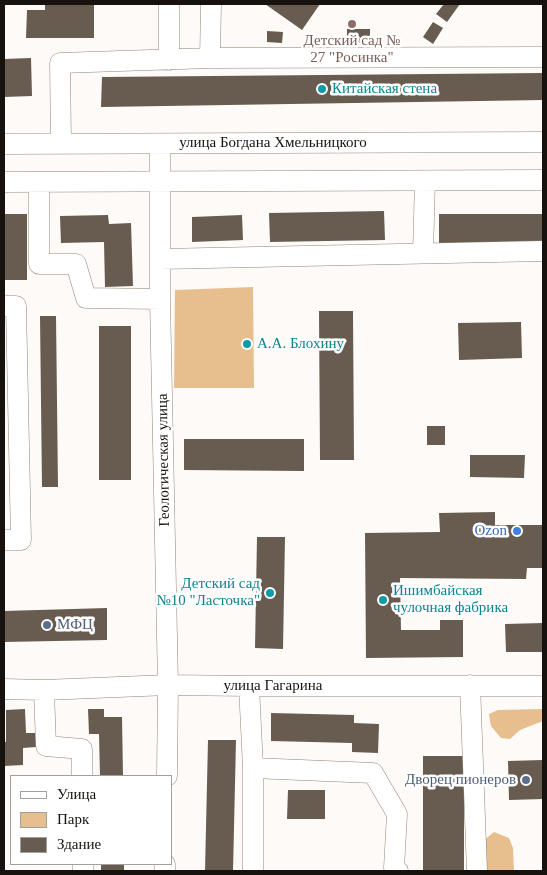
<!DOCTYPE html>
<meta charset="utf-8">
<style>
body{margin:0}
#map{position:relative;width:547px;height:875px;overflow:hidden;background:#fdfaf7;font-family:"Times New Roman",serif}
canvas{display:block}
.frame{position:absolute;inset:0;border:5px solid #17120d;pointer-events:none}
.legend{position:absolute;left:10px;top:775px;width:162px;height:90px;box-sizing:border-box;background:#fff;border:1px solid #a2a09e;margin:0;padding:6px 9px;list-style:none;font-size:15px;color:#17120d}
.legend li{display:flex;align-items:center;gap:10px;height:25px}
.legend b{width:25px;border:1px solid #a2a09e}
</style>
<div id="map">
<canvas width="547" height="875"></canvas>
<div class="frame"></div>
<ul class="legend">
<li><b style="height:6px;background:#fff"></b>Улица</li>
<li><b style="height:14px;background:#e7be8e"></b>Парк</li>
<li><b style="height:14px;background:#675c4f"></b>Здание</li>
</ul>
</div>
<script>
const c = document.querySelector('canvas').getContext('2d');
c.lineJoin = 'round';
function fill(path, color) { c.fillStyle = color; c.fill(path, 'evenodd'); }
const toPath = rows => new Path2D(rows.map(r => 'M' + r).join(''));
function stroke(path, color, width, dash) { c.strokeStyle = color; c.lineWidth = width; c.lineCap = dash ? 'butt' : 'round'; c.setLineDash(dash || []); c.stroke(path); }
function label(font, color, halo, rows, align = 'center') {
  c.font = font + ' "Times New Roman",serif'; c.lineWidth = 5; c.setLineDash([]); c.textBaseline = 'middle'; c.strokeStyle = halo; c.fillStyle = color; for (const [text, x, y, turn = 0] of rows) {
    c.save(); c.translate(x, y); c.rotate((+turn || 0) * Math.PI / 180); c.textAlign = isNaN(turn) ? turn : align; if (halo) c.strokeText(text, 0, 0); c.fillText(text, 0, 0); c.restore();
  }
}
const green = toPath([
 [253,287,254,388,174,388,175,290],
 [543,709,543,721,520,730,510,739,501,738,491,726,490,721,489,714,498,710],
 [494,832,509,838,513,848,514,871,483,871,483,841]
]);
const building = toPath([
 [45,4,94,4,94,38,26,38,27,10,45,10],
 [265,4,320,4,302,30],
 [444,4,460,4,447,22,436,14],
 [433,22,443,28,433,44,423,37],
 [347,29,370,29,370,43,347,42],
 [267,31,283,32,282,43,267,42],
 [31,58,32,96,4,97,4,59],
 [543,73,543,100,101,107,102,77],
 [384,211,385,240,270,242,269,213],
 [4,214,27,214,27,280,4,280],
 [439,214,543,214,543,245,439,246],
 [108,215,109,224,131,223,133,286,105,287,104,242,61,243,60,216],
 [242,215,243,240,192,242,192,217],
 [319,311,353,311,354,460,320,460],
 [40,316,56,316,58,487,42,487],
 [521,322,522,358,459,360,458,323],
 [99,326,131,326,131,480,99,480],
 [427,426,445,426,445,445,427,445],
 [184,439,304,439,304,471,184,470],
 [470,455,525,455,524,478,470,477],
 [495,512,495,525,543,525,543,568,527,568,526,579,400,578,401,630,440,630,440,620,463,620,463,657,366,658,365,533,440,532,439,513],
 [257,537,285,537,283,649,255,648],
 [107,608,107,640,4,642,4,611],
 [543,623,543,652,506,652,505,624],
 [25,709,26,733,36,733,36,747,23,748,23,765,4,766,4,742,6,742,6,710],
 [88,709,104,709,104,717,122,717,123,776,100,776,99,734,89,734],
 [271,713,354,715,354,723,379,724,378,753,352,752,352,743,271,741],
 [208,740,236,740,233,871,205,871],
 [423,756,464,756,464,871,423,871],
 [543,760,543,799,509,800,508,761],
 [288,790,325,790,325,819,287,819],
 [101,864,124,864,124,871,101,871]
]);
const minor = toPath([
 [211,4,210,58,543,57],
 [169,60,169,4],
 [61,143,60,63,210,58],
 [4,144,543,142],
 [160,144,160,299,168,685,167,776],
 [4,182,543,180],
 [39,182,39,264,76,264,86,298,160,299],
 [423,253,425,181],
 [160,259,543,251],
 [4,306,16,306,21,540,4,540],
 [470,685,477,871],
 [249,686,253,768,373,773,397,814,394,868,398,871],
 [4,689,44,690,168,685,249,686,543,686],
 [44,690,46,746,82,749,82,776],
 [253,768,253,871],
 [83,864,83,871],
 [165,871,165,864]
]);
const markers = [
 [352,24,5,"#8d6e63"],
 [322,89,5,"#0f9aa8"],
 [247,344,5,"#0f9aa8"],
 [517,531,5,"#3f7fe0"],
 [270,593,5,"#0f9aa8"],
 [383,600,5,"#0f9aa8"],
 [47,625,5,"#5c6f8a"],
 [526,780,5,"#5c6f8a"]
];
const educationNames = [
 ["Детский сад №",352,41],
 ["27 \"Росинка\"",352,58]
];
const cultureNames = [
 ["Китайская стена",332,89],
 ["А.А. Блохину",257,344],
 ["Детский сад",260,584,"right"],
 ["№10 \"Ласточка\"",260,601,"right"],
 ["Ишимбайская",393,591],
 ["чулочная фабрика",393,608]
];
const streetNames = [
 ["улица Богдана Хмельницкого",273,143],
 ["Геологическая улица",164,460,-91],
 ["улица Гагарина",273,686]
];
const shopNames = [
 ["Ozon",507,531]
];
const serviceNames = [
 ["МФЦ",57,625],
 ["Дворец пионеров",516,780,"right"]
];
fill(green, '#e7be8e');
fill(building, '#675c4f');
stroke(minor, '#918577', 21);
stroke(minor, '#fff', 20);
for (const [x, y, r, color] of markers) { const dot = new Path2D(); dot.arc(x, y, r, 0, 2 * Math.PI); c.fillStyle = color; c.fill(dot); stroke(dot, '#fff', 2); }
label('15px', '#785e54', '#fff', educationNames);
label('15px', '#0d838f', '#fff', cultureNames, 'left');
label('15px', '#17120d', '#fff', streetNames);
label('15px', '#366cbe', '#fff', shopNames, 'right');
label('15px', '#4e5e75', '#fff', serviceNames, 'left');
</script>
